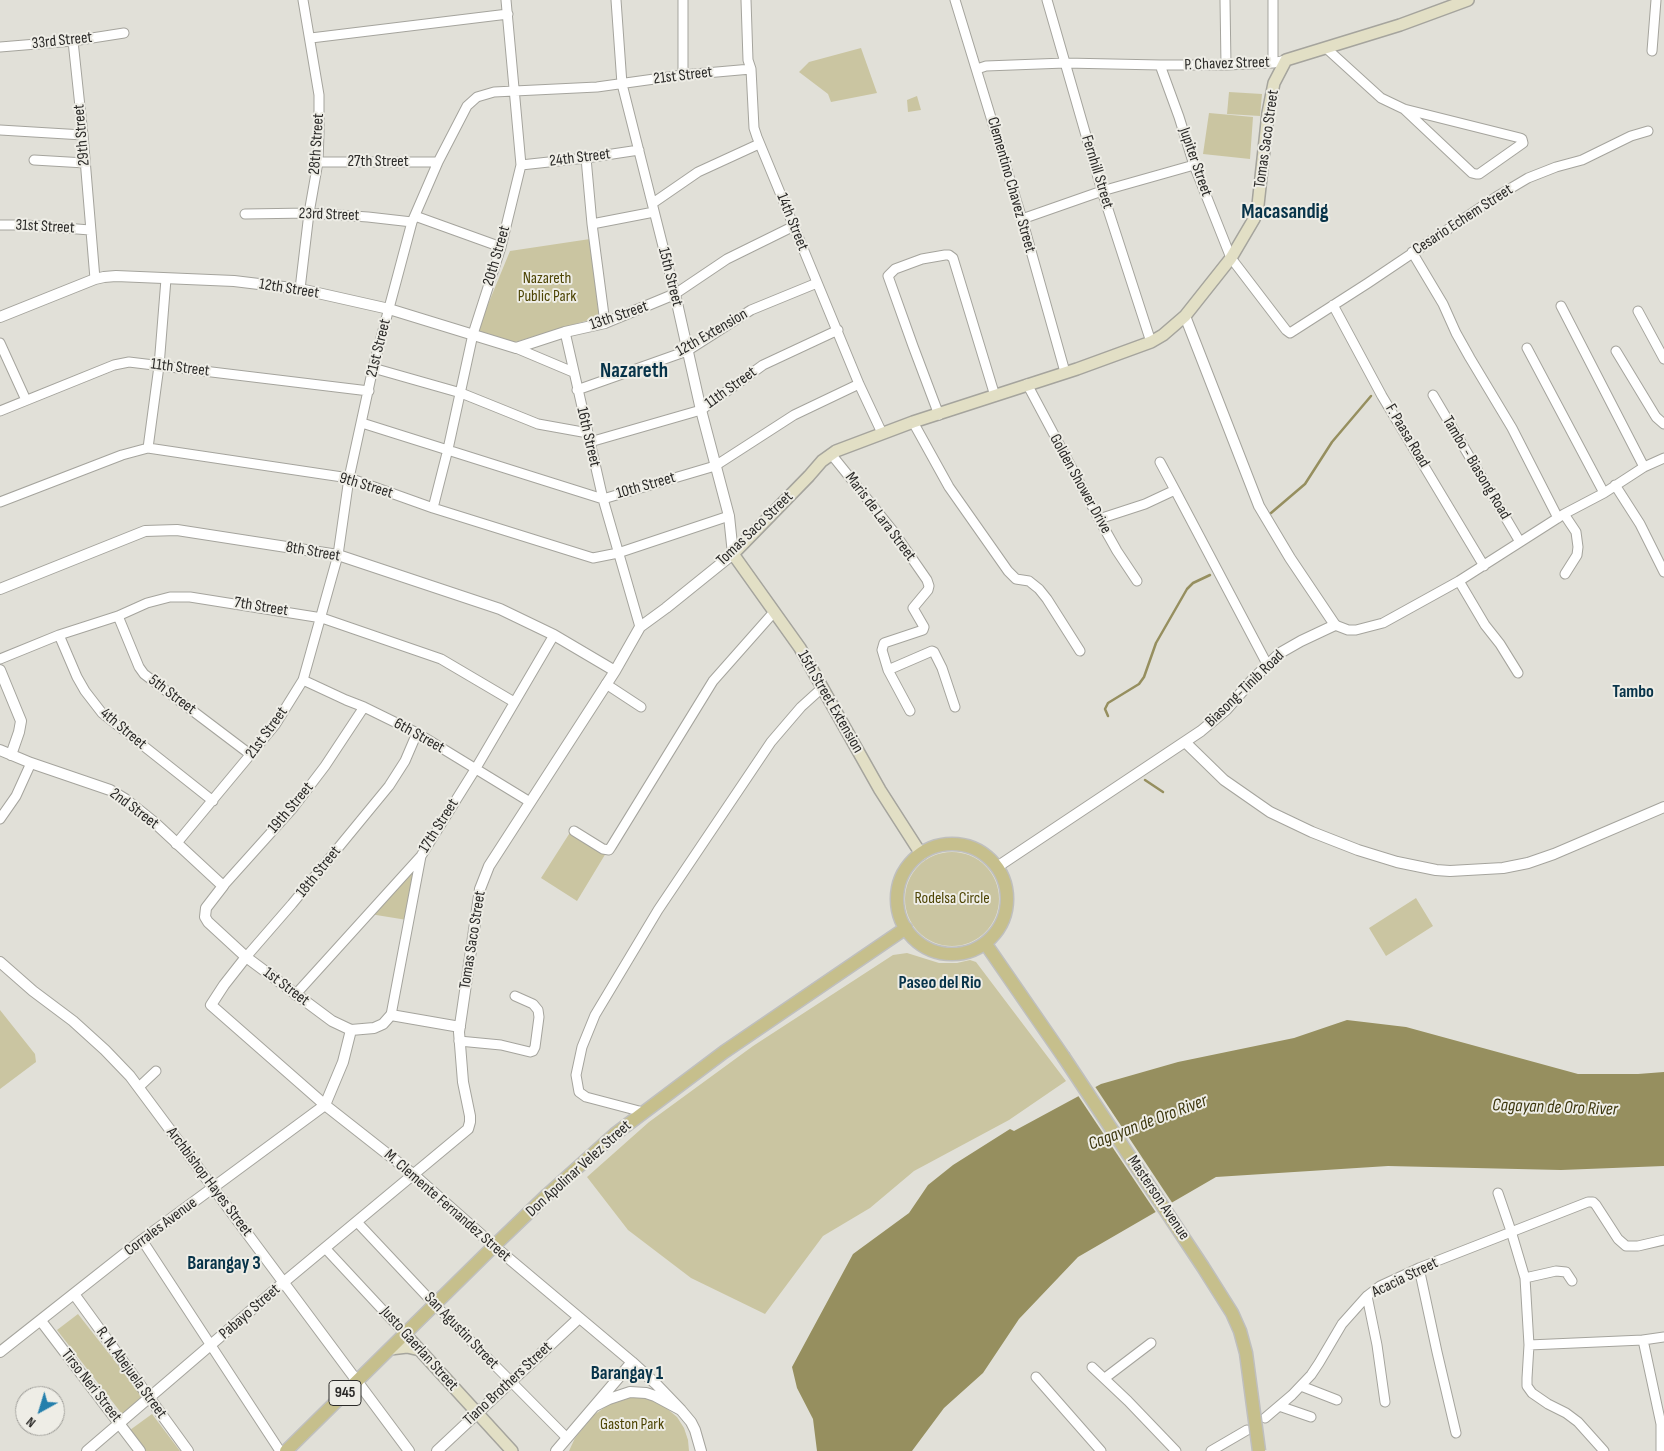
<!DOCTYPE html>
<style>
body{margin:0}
#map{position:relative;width:1664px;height:1451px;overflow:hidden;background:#e1e0d8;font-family:"Sofia Sans Condensed",sans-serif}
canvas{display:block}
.north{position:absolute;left:15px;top:1386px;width:50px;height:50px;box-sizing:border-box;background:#eeede6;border:1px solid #a09f9a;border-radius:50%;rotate:219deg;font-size:14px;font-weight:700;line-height:20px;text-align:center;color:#2b2a28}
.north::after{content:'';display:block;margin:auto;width:18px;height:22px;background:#247fac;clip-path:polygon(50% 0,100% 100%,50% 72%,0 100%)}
</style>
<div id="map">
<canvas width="1664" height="1451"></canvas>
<div class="north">N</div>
</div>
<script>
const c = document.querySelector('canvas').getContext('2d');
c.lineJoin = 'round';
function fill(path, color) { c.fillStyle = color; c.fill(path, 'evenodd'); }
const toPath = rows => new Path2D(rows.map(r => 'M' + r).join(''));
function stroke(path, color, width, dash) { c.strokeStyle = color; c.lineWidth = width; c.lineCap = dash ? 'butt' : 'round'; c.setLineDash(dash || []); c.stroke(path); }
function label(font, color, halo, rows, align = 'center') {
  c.font = font + ' "Sofia Sans Condensed",sans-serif'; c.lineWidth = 4; c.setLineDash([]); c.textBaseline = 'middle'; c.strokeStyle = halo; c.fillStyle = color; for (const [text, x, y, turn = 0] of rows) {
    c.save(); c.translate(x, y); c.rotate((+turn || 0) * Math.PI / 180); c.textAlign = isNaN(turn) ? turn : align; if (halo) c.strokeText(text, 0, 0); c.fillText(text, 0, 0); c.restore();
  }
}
const green = toPath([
 [861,48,877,93,831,102,828,94,799,72,809,62],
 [1229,92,1262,94,1260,116,1227,114],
 [917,96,921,110,908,112,907,100],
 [1209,113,1253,117,1250,159,1203,154],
 [590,239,599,317,512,343,477,331,510,251],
 [571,831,606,853,577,901,541,878],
 '905 899a47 47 0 1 1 94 0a47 47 0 1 1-94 0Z',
 [416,867,407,920,370,914],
 [1416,898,1433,926,1386,956,1369,928],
 [907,953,939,963,957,963,970,960,976,962,1066,1081,1009,1120,914,1171,870,1208,823,1236,765,1314,691,1278,628,1230,587,1177,649,1122,753,1046,893,955],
 [0,1010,35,1054,36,1062,0,1089],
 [78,1314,143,1397,122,1414,57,1330],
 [630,1398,642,1398,655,1401,665,1407,677,1417,684,1428,688,1440,689,1451,569,1451,575,1438,594,1415,608,1405],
 [152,1414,180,1451,146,1451,130,1430]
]);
const water = toPath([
 [1347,1020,1406,1027,1578,1074,1638,1074,1664,1072,1664,1166,1561,1170,1388,1166,1216,1177,1078,1257,1019,1319,983,1373,944,1408,912,1451,817,1451,813,1419,797,1388,792,1367,853,1254,909,1213,928,1185,953,1165,1010,1129,1014,1131,1101,1084,1178,1062,1294,1038]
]);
const pier = toPath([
 [1094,1085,1173,1204,1157,1214,1077,1094]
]);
const stream = toPath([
 [1271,513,1305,484,1332,442,1371,396],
 [1108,716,1105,709,1108,703,1139,684,1144,677,1156,643,1187,589,1193,583,1210,575],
 [1145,780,1163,792]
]);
const minor = toPath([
 [616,0,622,84,675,294,727,259,794,226],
 [683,0,683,75],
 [746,0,748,60,751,69,754,128,757,137,859,384,882,433],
 [955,0,1022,219,1065,372],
 [1047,0,1102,191,1151,342],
 [1225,0,1226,65],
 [1273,0,1273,63],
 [311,38,508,14],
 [73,41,83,135,95,279],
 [0,47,73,41,124,33],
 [1326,48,1381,98,1404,109,1520,138,1522,139,1523,143,1479,174,1476,174,1472,173,1404,109],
 [1652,51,1656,0],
 [1160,65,1179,117,1194,165,1231,258,1286,330,1290,333,1368,283,1496,197,1528,178,1556,167,1582,160,1631,136,1648,131],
 [977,69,986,66,1065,63,1160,65,1226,65,1273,63,1286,60],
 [0,130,83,135],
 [586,158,592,224,605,323],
 [34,160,85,163],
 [318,162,438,162],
 [521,165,586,158,639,150],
 [653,203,698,172,759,144],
 [245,214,309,213,368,217,412,222],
 [415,216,501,247],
 [1022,219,1102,191,1194,165],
 [592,224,654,212],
 [0,225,26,225,90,230],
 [1412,252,1443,304,1456,333,1470,358,1512,428,1558,518],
 [300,289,309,213,318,162,319,133,319,95,303,0],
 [1333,305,1382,396,1484,566],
 [1561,306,1644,467],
 [1638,311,1664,359],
 [565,332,603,499,640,627],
 [0,343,26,400],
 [516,348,573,372],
 [1527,348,1604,493],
 [1616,351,1656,417,1664,424],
 [373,368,461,393,538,424,588,433],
 [1027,384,1099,519,1117,551,1137,581],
 [577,390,687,351,751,310,817,283],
 [1433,395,1520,542],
 [0,411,114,365,129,362,369,391],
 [939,415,913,346,888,276,895,269,922,259,945,255,949,255,953,258,995,396],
 [913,422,949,487,1008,571,1016,579,1029,581,1039,589,1047,599,1080,651],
 [362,423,603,499,715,466,794,415,859,384],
 [590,442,701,410,763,365,838,330],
 [148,448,159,366,166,279],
 [831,454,893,531,927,580,929,586,928,590,913,608,924,627,923,630,884,643,882,650,888,670,910,711],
 [1160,462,1175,490],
 [1615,485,1640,524,1664,572],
 [0,502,122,455,148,448,349,478,433,508,593,558,618,553,729,516],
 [433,508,448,449,473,334,501,247,521,165,506,0],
 [1564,514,1576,532,1578,547,1577,555,1565,574],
 [1099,519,1145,504,1175,490,1267,664],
 [1459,581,1485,625,1500,644,1518,673],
 [118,616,139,667,144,674,251,755],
 [1335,625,1348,630,1356,630,1383,623,1459,581,1564,514,1604,493,1644,467,1664,458],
 [59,635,77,677,85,691,102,713,213,801],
 [0,659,59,635,118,616,147,603,170,597,190,597,322,618,441,659,514,702],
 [888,670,932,651,934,652,942,668,955,707],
 [303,680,346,700,364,707,417,733,530,802],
 [606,684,641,707],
 [0,819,16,796,31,763],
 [574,831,603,849,609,850,611,847,713,681,774,612],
 [176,844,275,725,303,680,338,555,349,478,373,368,412,222,438,162,467,106,477,97,494,92,597,87,683,75,751,69],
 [223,886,293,808,325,766,364,707],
 [246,957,292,904,389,786,405,761,417,733],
 [295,995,421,856,476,768,554,635],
 [391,1015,421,856],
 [459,1041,501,1045,530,1052,533,1051,535,1047,539,1017,538,1010,533,1004,515,996],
 [139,1087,156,1071],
 [643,1112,586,1097,579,1092,576,1075,582,1047,595,1015,658,910,771,742,801,707,822,688],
 [1498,1193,1511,1231,1525,1278,1529,1345,1527,1378,1527,1386,1532,1393,1548,1404,1566,1413,1578,1422,1604,1451],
 [357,1222,435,1305,567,1438],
 [142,1240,280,1451],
 [325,1248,405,1334],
 [1419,1268,1437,1352,1456,1433],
 [1525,1278,1556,1271,1566,1272,1572,1281],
 [1367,1296,1377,1345,1385,1402],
 [1643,1340,1661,1424,1661,1451],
 [1529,1345,1643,1340,1664,1337],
 [1092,1367,1128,1401,1176,1451],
 [1036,1377,1101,1451],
 [1105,1378,1151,1343],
 [1301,1386,1337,1400],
 [1279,1406,1311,1417],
 [1265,1418,1292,1395,1311,1375,1319,1363,1342,1324,1367,1296,1380,1286,1419,1268,1588,1202,1593,1202,1596,1205,1618,1239,1626,1246,1638,1246,1664,1240],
 [1211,1451,1247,1430]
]);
const tertiary = toPath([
 [0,317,95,279,104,277,116,276,234,281,300,289,389,309,516,348,565,332,605,323,675,294,701,410,729,516,733,554,666,608,640,627,615,671,489,866,480,889,459,1032,463,1082,470,1116,470,1122,468,1129,284,1282,87,1451],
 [0,589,145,531,177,530,338,555,500,609,554,635,615,671],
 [0,670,21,721,19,732,11,755],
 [1185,742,1224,780,1270,812,1312,832,1358,850,1397,862,1436,870,1450,871,1503,868,1528,863,1554,854,1664,807],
 [0,750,31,763,110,790,125,799,155,823,223,886,206,908,205,917,208,922,246,957,332,1021,351,1030,374,1028,383,1024,391,1015,460,1027],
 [997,867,1201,731,1226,710,1254,678,1280,653,1301,641,1335,625,1290,558,1259,506,1185,316],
 [246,957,224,985,211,1005,325,1105,414,1175,494,1246,632,1362,656,1384,681,1410],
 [0,962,33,991,73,1021,105,1050,130,1076,409,1451],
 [325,1105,343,1062,351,1030],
 [74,1294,188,1451],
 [41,1321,140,1451],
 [0,1352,142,1240,325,1105],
 [595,1406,609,1399,630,1392,646,1393,655,1396,681,1410,691,1422,695,1430,701,1451],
 [437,1451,579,1318],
 [556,1451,632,1362]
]);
const secondary = toPath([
 [921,854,880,790,800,648,733,554,809,476,822,461,836,451,913,422,1077,369,1151,342,1163,335,1185,316,1231,258,1254,219,1258,205,1268,113,1274,83,1286,60,1400,25,1468,0],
 [405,1334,512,1451],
 [390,1349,407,1347,420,1350]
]);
const primary = toPath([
 '897 899a55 55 0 1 1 110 0a55 55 0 1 1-110 0Z',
 [985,943,1063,1056],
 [286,1451,494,1246,547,1195,615,1134,724,1052,906,928]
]);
const primaryBridge = toPath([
 [1063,1056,1203,1267,1232,1313,1240,1331,1246,1353,1259,1451]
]);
const shields = [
 [345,1393,32]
];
const shieldNames = [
 ["945",345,1393]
];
const streetNames = [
 ["33rd Street",62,41,-6],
 ["P. Chavez Street",1227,64,-2],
 ["21st Street",683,76,-7],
 ["29th Street",82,135,-95],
 ["Tomas Saco Street",1267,139,-82],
 ["28th Street",317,144,-86],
 ["24th Street",580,158,-7],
 ["27th Street",378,162],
 ["Jupiter Street",1195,162,71],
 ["Fernhill Street",1097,172,73],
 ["Clementino Chavez Street",1011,185,74],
 ["23rd Street",329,215,2],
 ["Cesario Echem Street",1463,220,-33],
 ["14th Street",792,222,68],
 ["31st Street",45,227,3],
 ["20th Street",497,256,-74],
 ["15th Street",670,277,76],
 ["12th Street",289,289,9],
 ["13th Street",619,316,-19],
 ["12th Extension",712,333,-30],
 ["21st Street",379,348,-76],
 ["11th Street",180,368,7],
 ["11th Street",731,388,-36],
 ["F. Paasa Road",1407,436,59],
 ["16th Street",588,437,77],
 ["Tambo - Biasong Road",1476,468,59],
 ["Golden Shower Drive",1080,484,61],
 ["9th Street",366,486,17],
 ["10th Street",646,486,-16],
 ["Maris de Lara Street",880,517,53],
 ["Tomas Saco Street",755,529,-44],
 ["8th Street",313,552,10],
 ["7th Street",261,607,9],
 ["Biasong-Tinib Road",1245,689,-44],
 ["5th Street",172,695,37],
 ["15th Street Extension",830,702,60],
 ["4th Street",123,729,40],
 ["21st Street",267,733,-54],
 ["6th Street",419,736,29],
 ["19th Street",291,808,-50],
 ["2nd Street",134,809,37],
 ["17th Street",439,826,-58],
 ["18th Street",319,872,-51],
 ["Tomas Saco Street",473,940,-81],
 ["1st Street",286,987,37],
 ["Don Apolinar Velez Street",579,1169,-42],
 ["Archbishop Hayes Street",209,1182,53],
 ["Masterson Avenue",1158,1198,56],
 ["M. Clemente Fernandez Street",447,1206,41],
 ["Corrales Avenue",161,1227,-37],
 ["Acacia Street",1405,1278,-26],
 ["Pabayo Street",250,1312,-41],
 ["San Agustin Street",461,1331,46],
 ["Justo Gaerlan Street",419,1349,48],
 ["R. N. Abejuela Street",131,1373,54],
 ["Tiano Brothers Street",508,1384,-43],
 ["Tirso Neri Street",91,1386,52]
];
const parkNames = [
 ["Nazareth",547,279],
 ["Public Park",547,297],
 ["Rodelsa Circle",952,899],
 ["Gaston Park",632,1425]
];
const neighbourhoodNames = [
 ["Tambo",1633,692],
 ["Paseo del Rio",940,983]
];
const waterNames = [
 ["Cagayan de Oro River",1555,1108,2],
 ["Cagayan de Oro River",1148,1123,-21]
];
const quarterNames = [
 ["Barangay 3",224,1264],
 ["Barangay 1",627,1374]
];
const districtNames = [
 ["Macasandig",1285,213],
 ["Nazareth",634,372]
];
fill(green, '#cac5a1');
fill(water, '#968f5f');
fill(pier, '#e1e0d8');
stroke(stream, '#968f5f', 2.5);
stroke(minor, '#a5a49d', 11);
stroke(tertiary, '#a5a49d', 12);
stroke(secondary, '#a5a49d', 14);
stroke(primary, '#bfbfbe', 15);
stroke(minor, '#fff', 9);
stroke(tertiary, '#fff', 10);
stroke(secondary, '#e2dfc5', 11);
stroke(primary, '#c6bf8c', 12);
stroke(primaryBridge, '#bfbfbe', 15, []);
stroke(primaryBridge, '#c6bf8c', 12);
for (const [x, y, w] of shields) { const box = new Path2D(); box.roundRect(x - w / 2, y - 12.5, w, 25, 4); c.fillStyle = '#eeede6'; c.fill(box); stroke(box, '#2b2a28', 1); }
label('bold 15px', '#2b2a28', null, shieldNames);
label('16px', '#2b2a28', '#eeede6', streetNames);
label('16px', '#4d4404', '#eeede6', parkNames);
label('bold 18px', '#073349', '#eeede6', neighbourhoodNames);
label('italic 18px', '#3b350c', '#eeede6', waterNames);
label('bold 19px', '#073349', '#eeede6', quarterNames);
label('bold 21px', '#073349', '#eeede6', districtNames);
</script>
